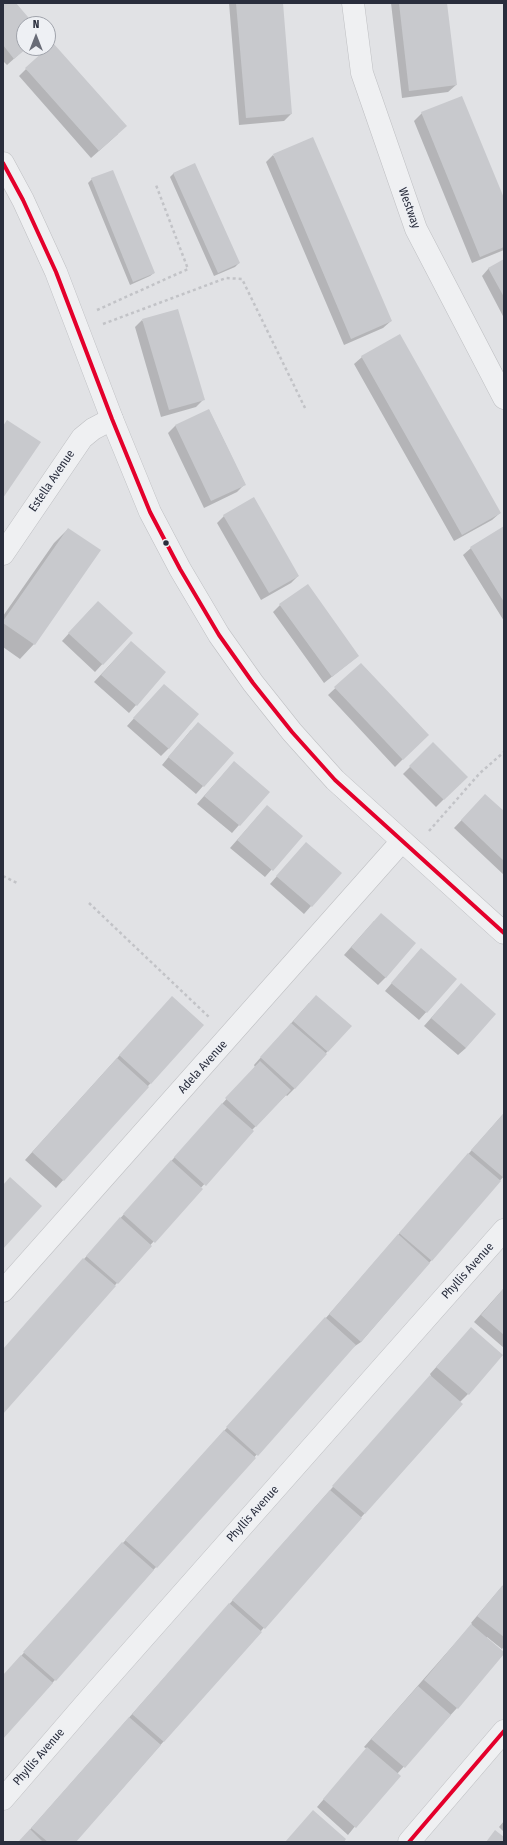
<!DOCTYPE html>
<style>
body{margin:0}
#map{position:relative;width:507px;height:1845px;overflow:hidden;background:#e1e2e5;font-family:"Fira Sans Condensed",sans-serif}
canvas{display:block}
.frame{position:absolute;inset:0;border:4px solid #292d3c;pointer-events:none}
.north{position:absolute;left:16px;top:16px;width:40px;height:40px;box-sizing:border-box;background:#eef0f4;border:1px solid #9fa2aa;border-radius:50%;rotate:0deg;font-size:11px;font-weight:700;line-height:16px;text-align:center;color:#292d3c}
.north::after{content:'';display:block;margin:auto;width:14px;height:18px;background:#696c77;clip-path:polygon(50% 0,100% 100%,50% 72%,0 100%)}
</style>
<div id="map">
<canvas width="507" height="1845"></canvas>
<div class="frame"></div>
<div class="north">N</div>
</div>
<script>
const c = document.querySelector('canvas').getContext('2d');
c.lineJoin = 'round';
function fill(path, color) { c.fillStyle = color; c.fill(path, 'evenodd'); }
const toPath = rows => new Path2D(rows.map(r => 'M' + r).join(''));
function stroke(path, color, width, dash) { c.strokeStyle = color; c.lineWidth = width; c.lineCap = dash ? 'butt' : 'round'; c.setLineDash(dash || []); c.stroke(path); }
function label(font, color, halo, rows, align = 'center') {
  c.font = font + ' "Fira Sans Condensed",sans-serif'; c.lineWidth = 3; c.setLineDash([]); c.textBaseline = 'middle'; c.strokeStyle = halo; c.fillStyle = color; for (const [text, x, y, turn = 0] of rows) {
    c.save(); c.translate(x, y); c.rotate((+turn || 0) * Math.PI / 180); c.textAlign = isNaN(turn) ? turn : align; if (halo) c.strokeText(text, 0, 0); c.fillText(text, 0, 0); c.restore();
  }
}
const shadow = toPath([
 [3,3,14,3,32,24,24,24,24,48,26,48,7,65,3,61],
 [229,3,282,3,291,114,284,121,239,125],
 [391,3,446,3,456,85,448,92,402,98],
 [26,69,118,134,91,158,19,76],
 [422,113,504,201,504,250,472,263,414,121],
 [273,155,391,321,383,328,344,345,266,162],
 [174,173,239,263,235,267,214,276,170,177],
 [92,179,154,273,150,276,130,285,88,183],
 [504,261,504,318,482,276,489,268],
 [142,320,204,399,196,407,161,417,135,327],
 [362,357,500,513,492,520,454,541,354,364],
 [209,410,245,484,237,492,204,508,168,433,175,426],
 [224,516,298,576,291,583,261,600,217,523],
 [504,527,504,621,463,555,471,548],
 [68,529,99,550,34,644,20,659,3,647,3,616,54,543],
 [280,605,358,656,324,683,273,612],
 [91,609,131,633,95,672,62,641],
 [131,642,165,672,129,713,94,682],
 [361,664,420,742,395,767,328,695],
 [164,685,169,748,161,756,127,726],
 [191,730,232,753,196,794,162,765],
 [433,744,466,777,436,807,403,774],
 [227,770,268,792,232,833,197,804],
 [478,803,504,813,504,875,454,828],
 [260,814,301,836,265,877,230,848],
 [299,851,340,873,304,914,270,884],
 [374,921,386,977,378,985,344,955],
 [414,957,456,979,419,1020,385,991],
 [454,992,466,1048,458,1055,424,1026],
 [309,1003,350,1026,294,1089,287,1096,286,1095,252,1130,3,1412,3,1350,255,1067,254,1065],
 [165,1005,203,1025,56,1188,25,1160],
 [504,1113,504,1176,361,1342,352,1348,3,1738,3,1676,325,1319],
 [504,1288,504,1348,474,1322],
 [464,1336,468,1394,460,1402,461,1404,75,1842,19,1842,431,1376,430,1374],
 [504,1584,504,1646,502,1649,487,1637,457,1708,397,1774,348,1835,317,1807,367,1749,364,1747,472,1624,471,1623],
 [504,1821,504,1832,499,1827]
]);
const building = toPath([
 [3,3,16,3,34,24,24,24,24,48,27,48,14,59,3,45],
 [236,3,283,3,292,114,246,118],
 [399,3,447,3,457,85,409,91],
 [53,43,127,126,99,151,25,68],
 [462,96,504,198,504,247,480,257,421,112],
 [313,137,392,321,351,339,273,154],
 [195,163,240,263,218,273,173,173],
 [113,170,155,273,133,282,91,178],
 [504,259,504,297,488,268],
 [178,309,205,400,169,410,142,319],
 [400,334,501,513,462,535,361,356],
 [209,409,246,485,211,501,175,425],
 [7,420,41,442,3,498,3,426],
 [254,497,299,576,269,593,223,515],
 [504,526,504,602,470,547],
 [68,528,101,550,35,645,3,623,3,621],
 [308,584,359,656,332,677,279,604],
 [98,601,133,633,103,665,68,633],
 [131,641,166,672,137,706,101,675],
 [361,663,429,735,403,760,334,687],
 [164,684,199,714,169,749,133,718],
 [198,722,234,753,204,787,168,757],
 [433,742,468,777,444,800,409,766],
 [234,761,270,792,240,826,204,796],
 [485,794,504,811,504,861,461,820],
 [267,805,303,836,273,871,237,840],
 [306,842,342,873,312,907,276,876],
 [381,913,416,943,386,978,351,947],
 [421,948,457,979,427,1013,391,983],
 [461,983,496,1014,466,1048,431,1018],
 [316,995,352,1026,328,1052,293,1021],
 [172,996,204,1025,151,1084,119,1055],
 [291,1023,327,1054,295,1089,260,1057],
 [117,1058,149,1087,64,1181,32,1152],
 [260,1061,291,1090,256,1127,225,1098],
 [222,1103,254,1131,206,1186,174,1157],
 [504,1113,504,1178,471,1150],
 [468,1153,501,1181,432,1261,399,1233],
 [171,1160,203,1189,155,1243,123,1214],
 [10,1177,42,1206,3,1249,3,1185],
 [120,1217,152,1246,118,1284,86,1256],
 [398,1234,430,1263,361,1342,329,1314],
 [83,1258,116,1286,3,1414,3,1349],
 [504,1288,504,1335,481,1315],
 [325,1317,356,1345,258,1456,226,1427],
 [471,1327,503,1355,469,1395,436,1367],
 [430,1375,463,1404,365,1514,332,1486],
 [224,1430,256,1458,157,1568,125,1540],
 [330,1490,362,1518,265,1629,232,1600],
 [122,1542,154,1570,56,1681,23,1652],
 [502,1586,504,1587,504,1637,477,1616],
 [229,1603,262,1632,164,1742,132,1714],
 [471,1624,504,1652,504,1654,458,1709,424,1680],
 [21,1655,53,1683,3,1739,3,1675],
 [418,1686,451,1715,405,1768,371,1739],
 [129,1717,161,1745,76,1842,48,1842,31,1828],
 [367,1747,401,1776,356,1828,323,1799],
 [313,1810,346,1839,344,1842,285,1842],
 [30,1829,43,1842,18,1842],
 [495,1830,504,1837,504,1842,486,1842]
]);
const path = toPath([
 [97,310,188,269,156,185],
 [103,324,226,278,242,279,306,410],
 [429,831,480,773,504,752],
 [3,876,19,884],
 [89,903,210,1018]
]);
const minor = toPath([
 [353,3,362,73,416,229,504,398],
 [3,554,82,438,93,429,112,419],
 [3,1291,402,841],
 [3,1799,92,1696,504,1230]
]);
const tertiary = toPath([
 [3,163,23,200,56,272,112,419,150,512,180,569,219,635,253,683,292,732,335,780,504,933],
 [409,1842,504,1731]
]);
const bus1 = toPath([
 [3,163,23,200,56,272,112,419,150,512,180,569,219,635,253,683,292,732,335,780,504,933],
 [409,1842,504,1731]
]);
const markers = [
 [166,543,3.5,"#292d3c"]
];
const streetNames = [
 ["Westway",409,208,70],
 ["Estella Avenue",52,481,-56],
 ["Adela Avenue",203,1067,-48],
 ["Phyllis Avenue",468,1271,-48],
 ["Phyllis Avenue",253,1514,-48],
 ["Phyllis Avenue",39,1757,-49]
];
fill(shadow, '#0003');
fill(building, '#c8c9cd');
stroke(minor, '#bebfc2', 23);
stroke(tertiary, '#bebfc2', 23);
stroke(path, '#c2c3c7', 2.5, [3, 3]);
stroke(minor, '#eff0f2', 22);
stroke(tertiary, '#eff0f2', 22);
stroke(bus1, '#e4002b', 4);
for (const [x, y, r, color] of markers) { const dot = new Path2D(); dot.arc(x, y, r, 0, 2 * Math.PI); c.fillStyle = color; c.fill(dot); stroke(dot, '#eef0f4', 1.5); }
label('12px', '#292d3c', '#eef0f4', streetNames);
</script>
